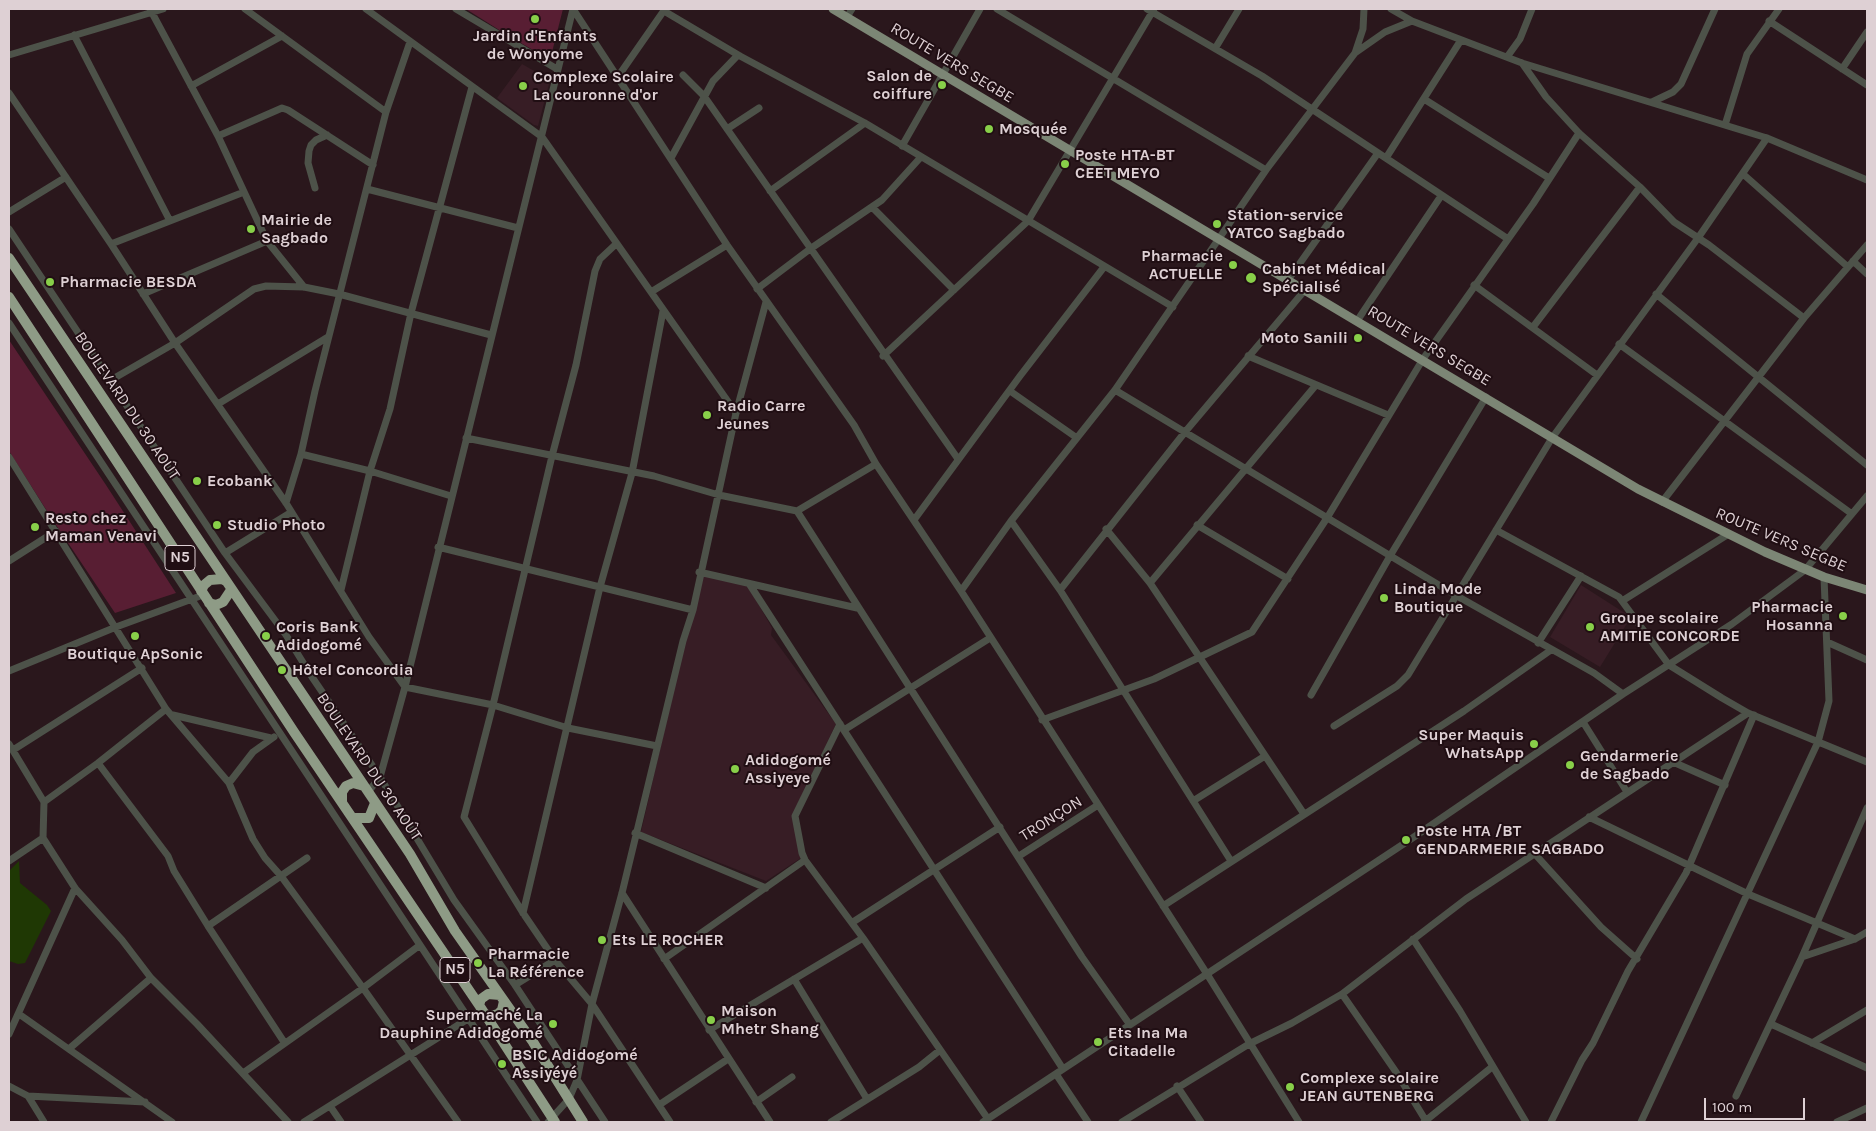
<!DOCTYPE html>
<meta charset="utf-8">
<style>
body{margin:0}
#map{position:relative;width:1876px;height:1131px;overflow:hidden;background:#2a171c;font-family:Karla,sans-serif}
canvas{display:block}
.frame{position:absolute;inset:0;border:10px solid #ded0d4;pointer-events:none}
.scale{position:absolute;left:1704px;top:1098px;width:101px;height:22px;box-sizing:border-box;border:2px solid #ded0d4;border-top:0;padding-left:6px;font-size:15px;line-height:18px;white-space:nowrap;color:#ded0d4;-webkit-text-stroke:4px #200e13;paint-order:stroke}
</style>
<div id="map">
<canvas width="1876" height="1131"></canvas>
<div class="frame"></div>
<div class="scale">100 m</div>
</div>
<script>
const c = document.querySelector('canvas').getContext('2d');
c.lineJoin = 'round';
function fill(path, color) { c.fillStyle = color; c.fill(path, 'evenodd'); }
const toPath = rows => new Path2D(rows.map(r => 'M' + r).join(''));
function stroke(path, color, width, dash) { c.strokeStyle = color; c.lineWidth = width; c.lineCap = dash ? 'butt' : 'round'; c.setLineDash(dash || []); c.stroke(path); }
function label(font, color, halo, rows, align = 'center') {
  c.font = font + ' Karla,sans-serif'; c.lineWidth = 4; c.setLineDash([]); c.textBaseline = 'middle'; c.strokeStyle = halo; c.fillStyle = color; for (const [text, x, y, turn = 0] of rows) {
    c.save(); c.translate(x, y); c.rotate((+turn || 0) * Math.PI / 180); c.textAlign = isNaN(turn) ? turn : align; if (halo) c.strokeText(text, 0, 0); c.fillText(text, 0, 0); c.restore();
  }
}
const built = toPath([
 [522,64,550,80,538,126,534,125,497,98],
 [700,575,748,586,772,628,771,635,836,724,793,814,801,858,766,881,641,832],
 [1581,585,1631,617,1600,667,1550,637]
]);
const green = toPath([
 [466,9,563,9,550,60,504,33],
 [9,340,106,485,176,593,115,613,54,522,9,451]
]);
const water = toPath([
 [19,861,20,883,47,905,51,911,25,963,18,964,9,961,9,871]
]);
const minor = toPath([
 [150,9,218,136,267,241,304,287],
 [245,9,386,112],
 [366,9,542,137,736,413],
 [456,9,557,69],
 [573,9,727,245,854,425,876,464,961,591,1207,974,1299,1122],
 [997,9,1266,170],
 [1147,9,1262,76,1508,239],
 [1391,9,1412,21,1522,63,1767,138,1867,180],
 [664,11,740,56,865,123,1173,307],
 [847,17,852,9],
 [1769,21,1867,85],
 [74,35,169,219],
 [1216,47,1239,9],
 [1355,53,1385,32,1412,21],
 [9,55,163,9],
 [1507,57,1520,39,1532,9],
 [1522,63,1546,97,1579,133,1640,187,1674,222,1709,245,1804,318],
 [1842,69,1867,32],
 [683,75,704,96,958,459],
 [617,78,665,9],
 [191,86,282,36],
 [9,93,111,244,175,343,286,503,369,637,405,687,493,705,568,728,657,746],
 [1424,99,1549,178],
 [1652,102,1673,92,1681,84,1715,9],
 [1725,125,1747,54,1779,9],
 [727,129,759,108],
 [218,136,282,108,288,110,373,165],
 [902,146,980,9],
 [671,158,713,81,737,56,740,56],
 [1386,158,1461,40],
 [1743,174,1848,267],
 [315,188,308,163,309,151,311,145,316,140,327,135],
 [367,189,518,228],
 [770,191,865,123],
 [872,207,954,290],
 [9,212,66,177],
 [9,229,225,553,286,635,312,677,380,777,454,900,515,985,605,1122],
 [111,244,244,192],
 [616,244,600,259,595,271,576,365,552,456,493,705,464,817,523,913,555,960,592,1004,670,1122],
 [1853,261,1867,274],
 [1288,280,1378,153],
 [1474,285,1597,375],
 [757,289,810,249,882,200,920,158],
 [651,292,727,245],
 [143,294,267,241],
 [1656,294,1867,465],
 [1357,321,1441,196],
 [9,323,537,1122],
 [1533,327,1640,187],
 [1619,344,1852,514],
 [883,356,1028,221,1154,9],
 [1248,356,1388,415],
 [111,380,175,343,254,289,266,286,304,287,339,294,491,335],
 [1115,390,1457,596,1594,673,1623,694],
 [1010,391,1077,438],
 [218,404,328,337],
 [466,438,654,476,719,495,797,511,876,464],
 [301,454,370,471,451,496],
 [9,457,166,709,229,783,253,839,265,858,281,876,363,988,458,1122],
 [1662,502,1804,318,1867,245],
 [286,503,301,454,315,391,386,112,410,42],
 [797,511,1082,957,1130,1025],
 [914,520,1020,376,1104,267],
 [1011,521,1060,590,1231,861],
 [1197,525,1288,579],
 [1106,529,1150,583,1304,814],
 [1496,530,1619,597,1669,665,1722,698,1748,713,1867,762],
 [438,547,693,610],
 [225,553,290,513],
 [9,561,56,531],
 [699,572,857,608],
 [1150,583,1316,385],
 [750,585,1063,1069],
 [341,590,370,471,390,409,411,313,472,87],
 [1060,590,1185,432,1305,290],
 [961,591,1011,521,1115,390,1266,170,1355,53,1363,29,1364,9],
 [1622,601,1727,535],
 [1827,642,1867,660],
 [1538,643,1581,576],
 [9,671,116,627,203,595],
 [1311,695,1390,556,1486,397],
 [173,715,271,738],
 [1042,720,1154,679,1252,632,1327,518,1423,359,1533,204,1579,133],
 [1583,722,1627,792],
 [840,724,795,816,802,853,805,860,863,938,988,1119],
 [1334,726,1397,686,1408,675,1552,438,1698,238,1767,138],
 [844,730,990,638],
 [9,744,44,802,43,838,75,888,122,940,151,978,197,1024,288,1122],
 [13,750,142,668],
 [1673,762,1725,785],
 [98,763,168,856,174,871,208,926,284,1042],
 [229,783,253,752,274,737],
 [368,792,380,777,405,687,573,9],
 [1193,801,1265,756],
 [44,802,98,763,166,709],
 [1589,817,1748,894,1855,939],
 [635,833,766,888],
 [1534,853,1601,927,1637,959],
 [1019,856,1098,805],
 [9,861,43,838],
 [622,893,770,1122],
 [1163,906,1464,711,1551,650],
 [523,913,600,587,632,473,663,311],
 [853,922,1000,827],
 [208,926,307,858],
 [1413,939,1460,1011,1526,1122],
 [1802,957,1855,939,1867,932],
 [664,959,805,860],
 [794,979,867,1099],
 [515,985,555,960],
 [1342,994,1396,1072,1426,1121],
 [19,1014,172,1122],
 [1771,1024,1867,1068],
 [709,1030,863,938],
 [9,1034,75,888],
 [1812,1043,1867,1010],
 [70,1048,151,978],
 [243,1073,363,988,420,945],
 [1056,1074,1088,1122],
 [9,1086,28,1096,44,1122],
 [1177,1086,1201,1122],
 [28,1096,145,1102],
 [1736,1096,1802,957,1867,808],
 [756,1102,792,1077],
 [659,1105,728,1059],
 [330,1106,341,1122],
 [304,1122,482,1010],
 [548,1122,569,1099,577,1080,592,1004,622,893,683,641,693,610,736,413,766,302],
 [831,1122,919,1067,940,1050],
 [983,1122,1411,839,1623,694,1732,624,1805,570,1867,496],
 [1122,1122,1249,1044,1292,1023,1342,994,1466,899,1748,713],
 [1424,1122,1492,1067],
 [1551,1122,1582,1060,1593,1043,1628,971,1686,873,1754,715],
 [1641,1122,1818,742,1829,701,1824,577],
 [1837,1122,1867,1108]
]);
const major = toPath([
 [833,9,1638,489,1765,552,1824,577,1867,590]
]);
const highway = toPath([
 [9,258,410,854,455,931,533,1042,583,1122],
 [9,297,294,732,479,1005,555,1122],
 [201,591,204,585,210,580,222,579,226,581],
 [209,603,216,605,223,602,231,590],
 [342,801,342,792,346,786,353,783,364,786],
 [354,818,369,818,375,803],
 [479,1005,481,999,488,994,500,995],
 [485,1014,490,1016,498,1014,502,1010,504,1001]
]);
const markers = [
 [535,19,5,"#88cf49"],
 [942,85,5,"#88cf49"],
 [523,86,5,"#88cf49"],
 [989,129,5,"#88cf49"],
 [1065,164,5,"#88cf49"],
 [1217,224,5,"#88cf49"],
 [251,229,5,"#88cf49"],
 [1233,265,5,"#88cf49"],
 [1251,278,6,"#88cf49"],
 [50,282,5,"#88cf49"],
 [1358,338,5,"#88cf49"],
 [707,415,5,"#88cf49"],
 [197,481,5,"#88cf49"],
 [217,525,5,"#88cf49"],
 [35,527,5,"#88cf49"],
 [1384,598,5,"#88cf49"],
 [1843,616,5,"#88cf49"],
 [1590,627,5,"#88cf49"],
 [135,636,5,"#88cf49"],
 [266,636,5,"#88cf49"],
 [282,670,5,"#88cf49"],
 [1534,744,5,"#88cf49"],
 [1570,765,5,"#88cf49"],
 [735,769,5,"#88cf49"],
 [1406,840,5,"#88cf49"],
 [602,940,5,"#88cf49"],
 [478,963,5,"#88cf49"],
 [711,1020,5,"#88cf49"],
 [553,1024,5,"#88cf49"],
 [1098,1042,5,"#88cf49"],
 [502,1064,5,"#88cf49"],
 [1290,1087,5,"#88cf49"]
];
const shields = [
 [180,558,30],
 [455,970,30]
];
const shieldNames = [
 ["N5",180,558],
 ["N5",455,970]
];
const poiNames = [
 ["Jardin d'Enfants",535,36,"center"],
 ["de Wonyome",535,54,"center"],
 ["Salon de",932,76,"right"],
 ["coiffure",932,94,"right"],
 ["Complexe Scolaire",533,77],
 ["La couronne d'or",533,95],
 ["Mosquée",999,129],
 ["Poste HTA-BT",1075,155],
 ["CEET MEYO",1075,173],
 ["Station-service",1227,215],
 ["YATCO Sagbado",1227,233],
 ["Mairie de",261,220],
 ["Sagbado",261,238],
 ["Pharmacie",1223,256,"right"],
 ["ACTUELLE",1223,274,"right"],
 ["Cabinet Médical",1262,269],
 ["Spécialisé",1262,287],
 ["Pharmacie BESDA",60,282],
 ["Moto Sanili",1348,338,"right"],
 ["Radio Carre",717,406],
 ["Jeunes",717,424],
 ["Ecobank",207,481],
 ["Resto chez",45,518],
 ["Maman Venavi",45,536],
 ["Studio Photo",227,525],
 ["Linda Mode",1394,589],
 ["Boutique",1394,607],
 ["Pharmacie",1833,607,"right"],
 ["Hosanna",1833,625,"right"],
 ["Groupe scolaire",1600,618],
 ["AMITIE CONCORDE",1600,636],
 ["Coris Bank",276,627],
 ["Adidogomé",276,645],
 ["Boutique ApSonic",135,654,"center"],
 ["Hôtel Concordia",292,670],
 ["Super Maquis",1524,735,"right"],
 ["WhatsApp",1524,753,"right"],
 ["Gendarmerie",1580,756],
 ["de Sagbado",1580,774],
 ["Adidogomé",745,760],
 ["Assiyeye",745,778],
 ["Poste HTA /BT",1416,831],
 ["GENDARMERIE SAGBADO",1416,849],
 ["Ets LE ROCHER",612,940],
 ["Pharmacie",488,954],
 ["La Référence",488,972],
 ["Maison",721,1011],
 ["Mhetr Shang",721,1029],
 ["Supermaché La",543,1015,"right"],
 ["Dauphine Adidogomé",543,1033,"right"],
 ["Ets Ina Ma",1108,1033],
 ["Citadelle",1108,1051],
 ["BSIC Adidogomé",512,1055],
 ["Assiyéyé",512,1073],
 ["Complexe scolaire",1300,1078],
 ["JEAN GUTENBERG",1300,1096]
];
const streetNames = [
 ["ROUTE VERS SEGBE",952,63,31],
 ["ROUTE VERS SEGBE",1429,346,31],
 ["BOULEVARD DU 30 AOÛT",127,406,56],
 ["ROUTE VERS SEGBE",1781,540,23],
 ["BOULEVARD DU 30 AOÛT",369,767,56],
 ["TRONÇON",1051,819,-32]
];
fill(built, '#371d25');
fill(green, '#581e33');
fill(water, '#1f3804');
stroke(minor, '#4d5249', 7);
stroke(major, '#7c8675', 9);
stroke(highway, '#8e9b86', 10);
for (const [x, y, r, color] of markers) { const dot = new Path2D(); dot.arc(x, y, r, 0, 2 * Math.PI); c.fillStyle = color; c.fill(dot); stroke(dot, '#200e13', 2); }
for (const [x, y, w] of shields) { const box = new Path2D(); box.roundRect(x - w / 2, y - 12.5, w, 25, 4); c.fillStyle = '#200e13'; c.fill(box); stroke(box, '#ded0d4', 1); }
label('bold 15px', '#ded0d4', null, shieldNames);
label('bold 16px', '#ded0d4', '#200e13', poiNames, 'left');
label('16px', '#ded0d4', '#200e13', streetNames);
</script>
